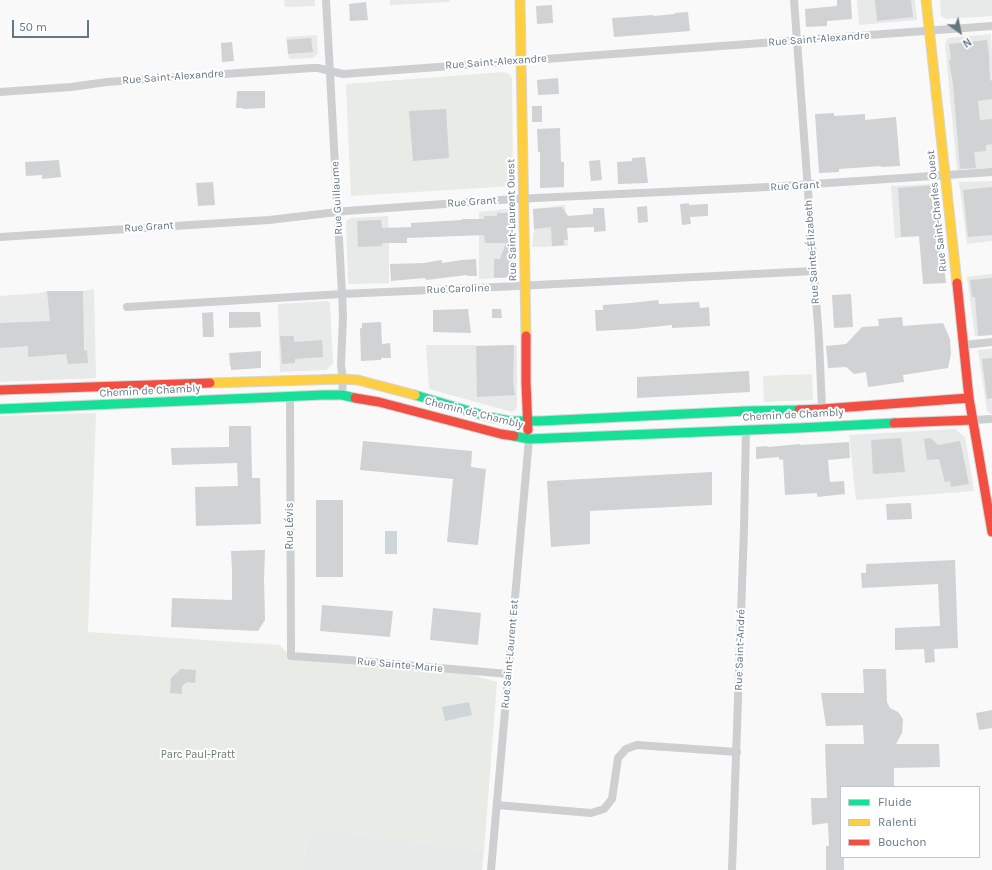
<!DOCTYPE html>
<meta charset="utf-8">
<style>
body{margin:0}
#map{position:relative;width:992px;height:870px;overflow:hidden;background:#f9f9f9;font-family:Karla,sans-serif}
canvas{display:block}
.legend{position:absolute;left:840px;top:786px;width:140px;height:72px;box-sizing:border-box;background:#fff;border:1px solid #c1c8cd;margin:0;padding:5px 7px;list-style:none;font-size:12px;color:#657683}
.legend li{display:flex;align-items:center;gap:8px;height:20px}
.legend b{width:20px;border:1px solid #c1c8cd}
.north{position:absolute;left:940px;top:12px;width:40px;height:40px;-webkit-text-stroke:3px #fff;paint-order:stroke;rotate:147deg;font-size:11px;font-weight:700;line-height:16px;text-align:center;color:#657683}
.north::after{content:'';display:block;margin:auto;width:14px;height:18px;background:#657683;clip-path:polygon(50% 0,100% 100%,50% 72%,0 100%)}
.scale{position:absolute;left:12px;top:20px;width:77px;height:18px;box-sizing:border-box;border:2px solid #657683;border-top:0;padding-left:5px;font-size:12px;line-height:14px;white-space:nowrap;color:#657683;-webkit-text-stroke:3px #fff;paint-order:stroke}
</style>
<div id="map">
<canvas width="992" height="870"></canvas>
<ul class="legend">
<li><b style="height:5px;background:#16e098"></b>Fluide</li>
<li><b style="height:5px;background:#ffcf43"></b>Ralenti</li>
<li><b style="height:5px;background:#f24e42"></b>Bouchon</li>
</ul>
<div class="north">N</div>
<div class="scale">50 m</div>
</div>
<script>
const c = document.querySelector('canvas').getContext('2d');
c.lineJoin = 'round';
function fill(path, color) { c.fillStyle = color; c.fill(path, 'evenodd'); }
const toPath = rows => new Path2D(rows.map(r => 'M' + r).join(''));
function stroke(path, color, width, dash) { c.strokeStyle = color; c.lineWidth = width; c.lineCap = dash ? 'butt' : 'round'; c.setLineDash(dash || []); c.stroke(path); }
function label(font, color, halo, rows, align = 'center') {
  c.font = font + ' Karla,sans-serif'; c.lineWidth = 4; c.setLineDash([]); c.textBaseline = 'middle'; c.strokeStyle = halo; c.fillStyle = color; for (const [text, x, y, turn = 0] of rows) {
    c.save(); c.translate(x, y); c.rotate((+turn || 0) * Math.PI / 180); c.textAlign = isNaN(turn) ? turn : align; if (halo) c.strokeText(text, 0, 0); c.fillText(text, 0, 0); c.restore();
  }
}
const built = toPath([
 [284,0,315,0,315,6,285,7],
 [390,0,450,0,450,2,390,5],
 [857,0,915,0,917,20,859,25],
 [940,0,992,0,992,16,946,19,941,16],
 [991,34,992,56,992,168,957,170,945,44,948,38],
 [317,35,318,53,313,58,289,59,286,37],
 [992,181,992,241,967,244,959,182],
 [933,184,936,186,941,235,895,238,891,186],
 [565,205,568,246,532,247,534,229,533,209],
 [515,208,514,277,479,279,479,212],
 [388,216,389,243,389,283,353,284,350,284,348,282,348,277,346,221,351,218],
 [992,274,992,335,975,336,967,277],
 [94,289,96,378,0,382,0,296,41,293,47,291,83,291],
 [327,301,330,303,333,364,326,370,280,372,278,304],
 [426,345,474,345,476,346,514,345,517,346,517,406,516,410,512,412,429,389],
 [992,349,992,414,991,414,987,411,978,350],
 [955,429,965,437,974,491,856,500,849,435],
 [317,828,484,850,482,870,302,870,308,832]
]);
const green = toPath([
 [504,72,509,74,512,78,513,186,351,196,346,84],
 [812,374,813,400,764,402,763,376],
 [96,413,88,632,279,645,291,656,451,669,497,682,484,850,317,828,308,832,302,870,0,870,0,416]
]);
const water = toPath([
 [385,531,397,531,397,554,385,554],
 [469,702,472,715,445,721,442,707]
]);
const building = toPath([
 [837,0,851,0,852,19,827,21,827,26,806,27,805,9,837,6],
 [875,0,911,0,913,17,877,21],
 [366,2,368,20,350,21,349,4],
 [552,5,553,23,537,24,536,6],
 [688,12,690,31,614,37,612,18,653,15,653,16,675,14,675,13],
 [311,38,313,52,288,54,287,40],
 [987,40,989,56,990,81,992,80,992,99,978,101,980,120,992,119,992,144,986,145,986,151,974,152,976,168,960,169,953,84,949,60,951,59,949,44],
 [232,42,234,61,222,62,221,43],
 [558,78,559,94,538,95,537,80],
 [237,91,265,91,265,108,243,109,243,108,236,108],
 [532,106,542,106,542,122,532,122],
 [446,109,449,158,413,161,409,111],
 [834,113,834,116,865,114,865,120,896,117,900,166,881,167,881,166,839,169,839,172,819,173,815,114],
 [560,128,561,162,564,162,564,187,540,188,540,152,538,152,537,129],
 [645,157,648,183,618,184,617,162,632,161,632,158],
 [59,160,61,177,42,179,42,175,26,176,25,162],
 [600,160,602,180,591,181,589,161],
 [213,182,215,205,198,206,196,183],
 [934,185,937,235,941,235,946,283,923,284,919,236,901,237,898,188],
 [992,187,992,235,968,237,963,190],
 [689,203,689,205,708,204,708,216,690,217,691,224,682,225,680,204],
 [647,206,648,222,638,223,637,207],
 [562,207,568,216,593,214,593,208,604,208,606,231,594,232,594,227,567,228,568,240,564,240,564,245,552,246,551,227,534,229,533,209],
 [497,213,513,213,514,277,494,278,494,259,500,259,506,243,485,243,484,235,407,238,407,243,382,243,382,246,358,247,357,221,381,220,382,228,411,227,411,223,462,220,462,219,484,219,484,216,497,216],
 [476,259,477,276,467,276,467,275,426,280,425,278,391,281,390,264,424,263,442,260,442,263,462,260],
 [992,278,992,335,978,336,975,297,972,297,970,280],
 [47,291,83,291,84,351,87,350,88,363,68,364,66,354,28,357,28,346,0,348,0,323,50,321],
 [851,294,853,327,834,328,832,295],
 [658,300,659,304,699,302,700,308,709,307,710,326,672,328,672,325,634,329,596,331,595,310,603,310,603,305,631,303],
 [468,309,471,333,433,332,433,310],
 [492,309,501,309,502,318,492,318],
 [213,312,214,337,203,337,202,313],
 [229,312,260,312,261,327,229,328],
 [902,317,903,326,943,323,950,339,951,354,948,368,903,375,904,382,868,387,866,372,854,374,846,367,828,368,826,346,846,344,862,327,879,326,878,319],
 [381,322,382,344,390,343,391,358,381,358,381,360,361,361,360,328,362,328,362,323],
 [280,336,294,336,294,342,322,340,323,357,295,359,295,363,282,364],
 [514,345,513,382,515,395,477,397,476,346],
 [261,351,261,368,231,370,231,366,230,366,229,353],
 [992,358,992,398,987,399,982,359],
 [749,371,750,392,637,398,637,377],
 [229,426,251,426,252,478,260,478,261,524,196,526,195,487,238,486,237,463,172,465,171,448,229,447],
 [901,438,905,472,873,474,871,440],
 [931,438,938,445,960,441,969,484,951,487,950,481,945,482,939,459,927,460,924,439],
 [363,441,472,451,471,467,486,469,478,545,447,542,453,479,360,470],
 [849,442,850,458,828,460,830,482,844,481,845,494,817,497,817,493,785,495,783,459,779,460,779,457,756,459,756,447,767,446,768,447,800,444,800,445],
 [712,472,712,505,590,511,590,544,551,547,547,481],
 [316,500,343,500,343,577,316,577],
 [911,503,912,519,887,520,886,504],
 [265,550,264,579,265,620,258,631,171,627,172,598,232,600,232,571,231,551],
 [955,560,958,648,934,649,935,662,925,663,924,649,895,650,895,628,940,626,938,584,862,588,861,573,866,573,866,564],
 [322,605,393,611,390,637,320,631],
 [433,608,481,613,478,645,430,640],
 [181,669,196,670,195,683,187,682,182,686,182,694,170,693,171,678],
 [863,669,886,669,887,702,890,708,898,712,903,719,902,733,896,744,939,744,940,767,894,768,894,787,841,787,841,857,844,857,844,870,826,870,826,846,829,846,828,823,812,825,811,798,827,798,825,744,864,744,863,725,826,726,821,693,864,693],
 [992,710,992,728,979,730,976,713]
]);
const street = toPath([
 [326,0,342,294,343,317,341,365,343,379,342,395],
 [794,0,819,340,822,409],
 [0,92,71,87,107,82,312,68,318,68,343,74,992,26],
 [0,237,269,220,346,211,515,199,768,187,992,172],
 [127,307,342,294,497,287,814,271],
 [964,345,992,342],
 [290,397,291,656,350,660,508,674],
 [972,420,992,419],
 [497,805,591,813,604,809,612,799,618,758,626,749,637,745,737,752],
 [491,870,529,439],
 [732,870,744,528,746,430]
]);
const fast = toPath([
 [415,395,489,417,510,421,540,421,746,411,799,410],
 [0,409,323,395,342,395,355,398],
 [514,436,529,439,799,428,894,423]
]);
const slow = toPath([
 [520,0,526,336],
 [926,0,957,283],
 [210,383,343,379,358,380,415,395]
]);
const jam = toPath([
 [957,283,969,398,992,532],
 [526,336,526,383,528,430],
 [0,390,210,383],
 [355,398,379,402,501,434,514,436],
 [799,410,822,409,969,398],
 [894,423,972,420]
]);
const streetNames = [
 ["Rue Saint-Alexandre",819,39,-4],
 ["Rue Saint-Alexandre",496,62,-4],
 ["Rue Saint-Alexandre",173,77,-4],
 ["Rue Grant",795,186,-3],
 ["Rue Guillaume",337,198,-93],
 ["Rue Grant",472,202,-4],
 ["Rue Saint-Charles Ouest",937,211,-96],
 ["Rue Saint-Laurent Ouest",512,220,-91],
 ["Rue Grant",149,227,-4],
 ["Rue Sainte-Élizabeth",812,252,-94],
 ["Rue Caroline",458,289,-2],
 ["Chemin de Chambly",150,391,-3],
 ["Chemin de Chambly",474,413,14],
 ["Chemin de Chambly",793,415,-3],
 ["Rue Lévis",290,526,-90],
 ["Rue Saint-André",740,650,-88],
 ["Rue Saint-Laurent Est",510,654,-85],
 ["Rue Sainte-Marie",400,665,5]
];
const parkNames = [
 ["Parc Paul-Pratt",198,755]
];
fill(built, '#e8e9e9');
fill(green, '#e8ebe6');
fill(water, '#ced6d9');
fill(building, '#d0d2d3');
stroke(fast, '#d5d6d7', 11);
stroke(slow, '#d5d6d7', 11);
stroke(jam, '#d5d6d7', 11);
stroke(street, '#cecfd0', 8);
stroke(fast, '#16e098', 9);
stroke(slow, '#ffcf43', 9);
stroke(jam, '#f24e42', 9);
label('11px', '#657683', '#fff', streetNames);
label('11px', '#687a64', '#fff', parkNames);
</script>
